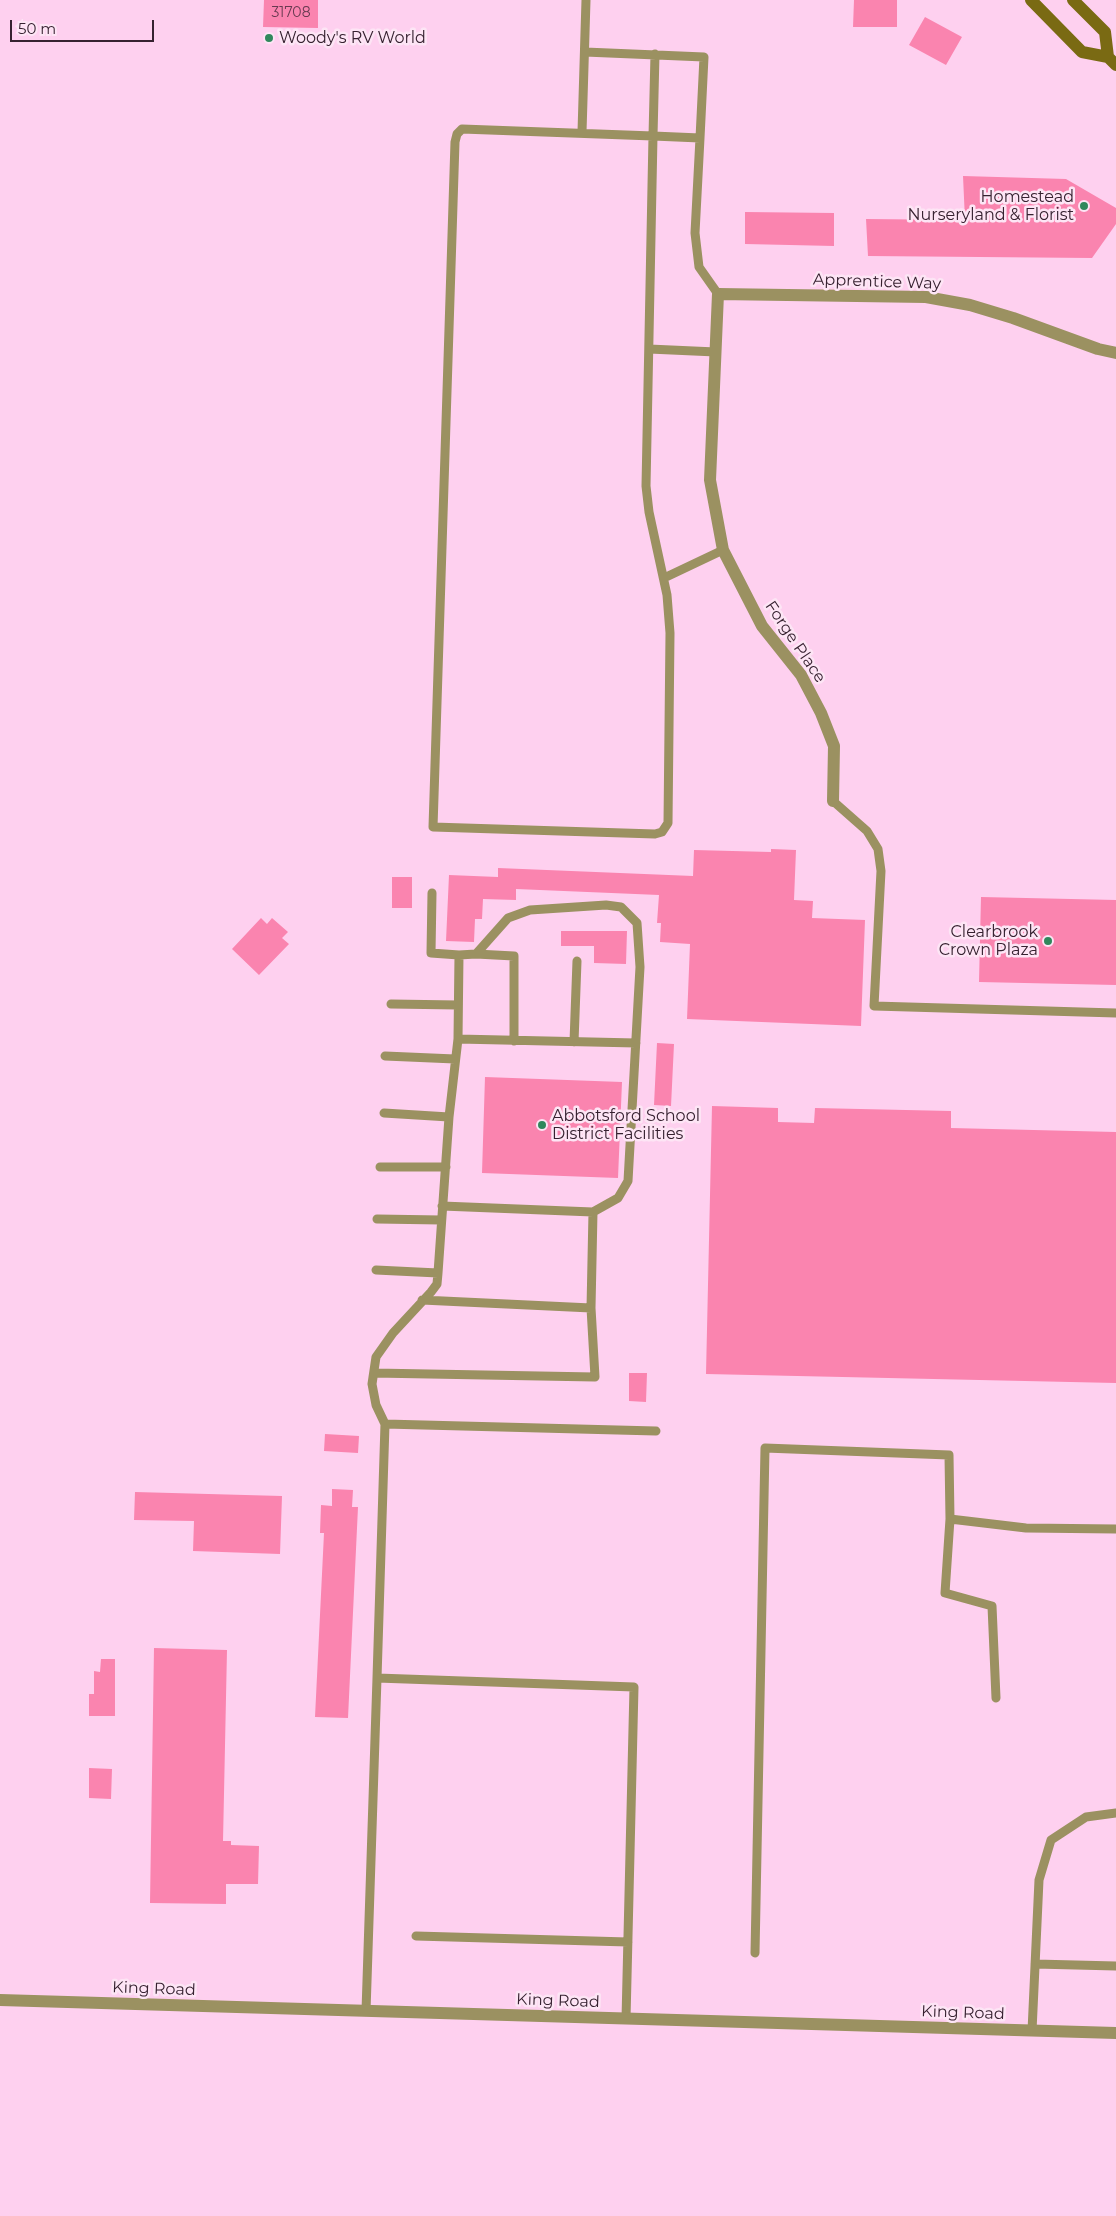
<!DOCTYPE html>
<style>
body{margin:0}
#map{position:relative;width:1116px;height:2216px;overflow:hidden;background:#fed0ef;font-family:Montserrat,sans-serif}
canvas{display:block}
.scale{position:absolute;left:10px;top:20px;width:144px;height:22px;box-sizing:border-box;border:2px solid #362130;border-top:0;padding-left:6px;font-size:15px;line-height:18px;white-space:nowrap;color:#362130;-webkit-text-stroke:4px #fde5f5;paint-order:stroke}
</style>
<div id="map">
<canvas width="1116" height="2216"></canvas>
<div class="scale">50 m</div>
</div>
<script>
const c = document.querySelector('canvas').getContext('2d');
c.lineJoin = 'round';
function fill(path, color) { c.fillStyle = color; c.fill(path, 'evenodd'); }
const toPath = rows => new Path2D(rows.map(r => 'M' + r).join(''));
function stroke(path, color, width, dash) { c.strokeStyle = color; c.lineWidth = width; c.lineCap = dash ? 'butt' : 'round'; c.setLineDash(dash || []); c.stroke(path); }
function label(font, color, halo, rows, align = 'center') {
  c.font = font + ' Montserrat,sans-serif'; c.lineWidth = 5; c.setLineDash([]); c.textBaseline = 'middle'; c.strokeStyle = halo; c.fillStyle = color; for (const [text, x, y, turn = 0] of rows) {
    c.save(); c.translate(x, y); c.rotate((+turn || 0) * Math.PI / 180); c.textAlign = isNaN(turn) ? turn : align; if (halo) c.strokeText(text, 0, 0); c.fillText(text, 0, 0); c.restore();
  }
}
const building = toPath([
 [264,0,318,0,318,28,263,27],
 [854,0,897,0,897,27,853,27],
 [925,17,962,37,946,65,909,45],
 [963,176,1066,179,1116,208,1116,224,1092,258,868,256,866,219,965,220],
 [745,212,834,213,834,246,745,244],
 [771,849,796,850,794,900,813,901,812,918,865,920,861,1026,687,1019,690,944,660,942,661,923,657,923,659,895,516,889,516,900,483,899,482,919,475,919,474,942,446,941,449,875,498,877,498,868,693,876,694,850,771,852],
 [392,877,412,877,412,908,392,908],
 [981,897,1116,900,1116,985,979,982],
 [261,918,267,924,272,918,288,932,282,938,289,944,259,975,232,949],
 [561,931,627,931,626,964,594,963,594,946,561,946],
 [657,1043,674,1044,671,1106,654,1105],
 [485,1077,622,1082,618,1178,482,1173],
 [712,1106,778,1108,778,1122,814,1123,815,1108,951,1111,951,1128,1116,1132,1116,1383,706,1374],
 [629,1373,647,1373,646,1402,629,1401],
 [325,1434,359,1436,358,1453,324,1451],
 [332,1489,353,1490,352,1507,358,1507,348,1718,315,1717,324,1533,320,1533,321,1505,332,1506],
 [135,1492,282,1496,280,1554,193,1551,194,1521,134,1520],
 [154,1648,227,1650,223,1841,231,1841,231,1845,259,1846,258,1884,226,1884,226,1904,150,1903],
 [101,1659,115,1659,115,1716,89,1716,89,1694,94,1694,94,1671,100,1672],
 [89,1768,112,1769,111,1799,89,1798]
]);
const service = toPath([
 [585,52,704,57,700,138],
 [655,54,653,136,700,138,695,233,699,267,718,294],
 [462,129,653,136,646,486,649,512,667,595,670,633,668,823,662,832,655,834,433,827,455,142,457,134,462,129],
 [582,132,586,0],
 [649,349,716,352],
 [664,578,723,550],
 [833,801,867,831,878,849,881,871,874,1006,1116,1013],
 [476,954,514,956,514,1041],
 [391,1004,458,1005],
 [458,1039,636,1043],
 [574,1042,577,961],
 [385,1056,455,1059],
 [384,1113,449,1117],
 [380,1167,446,1167],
 [442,1206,593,1212],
 [377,1219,441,1220],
 [376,1270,438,1273],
 [422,1300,591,1308,593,1212,618,1198,628,1181,640,967,637,923,621,907,606,905,530,910,508,918,476,954,459,955],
 [374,1373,595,1377,591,1308],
 [385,1424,376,1405,372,1384,376,1357,393,1333,431,1292,437,1284,438,1273,449,1117,458,1039,459,955,431,953,432,893],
 [950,1519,1026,1528,1116,1529],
 [377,1678,385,1424,656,1431],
 [416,1936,628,1942],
 [755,1953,765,1448,949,1455,950,1519,945,1593,992,1606,996,1698],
 [1035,1964,1116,1966],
 [366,2011,377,1678,634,1687,626,2019],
 [1032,2031,1039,1880,1051,1840,1086,1817,1116,1813]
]);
const minor = toPath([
 [833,801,834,746,821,713,801,675,762,626,723,550,710,480,718,294,926,297,970,305,1013,318,1098,349,1116,353]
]);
const tertiary = toPath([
 [0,2000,1116,2033]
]);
const secondary = toPath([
 [1031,0,1082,52,1108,57,1116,65],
 [1073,0,1105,32,1108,57]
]);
const markers = [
 [269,38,5,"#30885c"],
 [1084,206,5,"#30885c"],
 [1048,941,5,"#30885c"],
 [542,1125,5,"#30885c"]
];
const numberNames = [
 ["31708",291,13]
];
const poiNames = [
 ["Woody's RV World",279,38],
 ["Homestead",1074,197,"right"],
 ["Nurseryland & Florist",1074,215,"right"],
 ["Clearbrook",1038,932,"right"],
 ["Crown Plaza",1038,950,"right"],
 ["Abbotsford School",552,1116],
 ["District Facilities",552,1134]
];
const streetNames = [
 ["Apprentice Way",877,282,2],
 ["Forge Place",795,642,56],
 ["King Road",154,1989,2],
 ["King Road",558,2001,2],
 ["King Road",963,2013,2]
];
fill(building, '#fa84af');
stroke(service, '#9b9161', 9);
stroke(minor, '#9b9161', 12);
stroke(tertiary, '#9b9161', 12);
stroke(secondary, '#7a6a13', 12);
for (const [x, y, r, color] of markers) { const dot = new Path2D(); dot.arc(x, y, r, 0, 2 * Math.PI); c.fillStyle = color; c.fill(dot); stroke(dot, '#fde5f5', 2); }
label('14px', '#673a50', null, numberNames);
label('16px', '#362130', '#fde5f5', poiNames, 'left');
label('16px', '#362130', '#fde5f5', streetNames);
</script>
